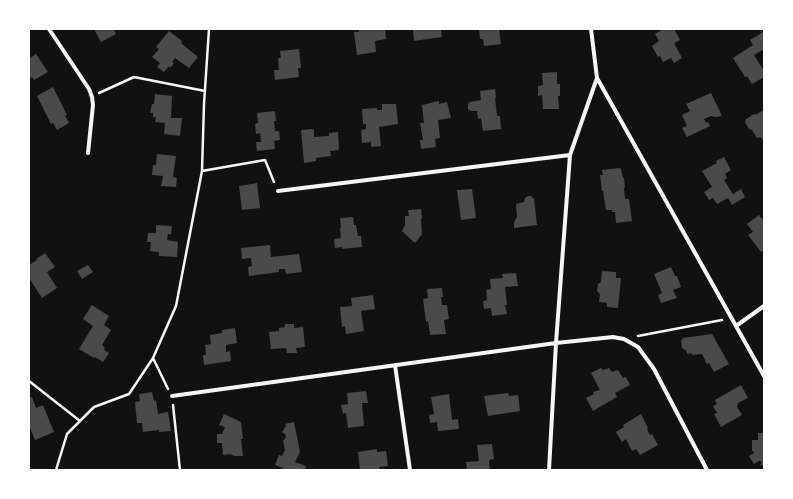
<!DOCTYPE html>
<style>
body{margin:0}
#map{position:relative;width:793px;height:499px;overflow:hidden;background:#111;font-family:"DM Sans",sans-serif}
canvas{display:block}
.frame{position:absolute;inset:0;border:30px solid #fff;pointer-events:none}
</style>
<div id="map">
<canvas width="793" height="499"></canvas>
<div class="frame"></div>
</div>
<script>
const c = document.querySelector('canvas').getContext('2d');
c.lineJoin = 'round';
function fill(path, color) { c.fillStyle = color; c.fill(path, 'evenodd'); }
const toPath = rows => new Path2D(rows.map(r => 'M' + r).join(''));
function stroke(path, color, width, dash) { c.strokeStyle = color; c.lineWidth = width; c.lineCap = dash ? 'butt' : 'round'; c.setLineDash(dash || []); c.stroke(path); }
const building = toPath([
 [94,29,113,29,116,34,101,42],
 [359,29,385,29,386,39,375,41,376,52,357,55,354,32,359,32],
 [413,29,441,29,442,37,414,41],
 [479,29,499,29,501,44,484,46,483,39,480,39],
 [663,29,674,29,680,40,674,43,682,58,674,63,671,58,663,62,660,56,658,57,652,46,659,41,655,34],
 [169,31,182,41,181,43,198,57,189,68,175,58,172,62,174,63,170,68,169,66,164,72,157,67,160,63,152,57,159,49,156,47],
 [763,32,764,34,764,49,754,55,764,71,764,77,752,84,747,76,745,77,733,58,753,45,750,40],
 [299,49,301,68,298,68,299,77,275,80,274,70,279,70,278,58,281,58,280,51],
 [36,54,48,72,34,80,32,77,29,79,29,59],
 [557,72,557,84,560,84,560,96,558,96,559,109,543,109,542,95,538,96,538,86,543,85,542,73],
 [53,87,67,115,65,116,69,123,57,130,53,123,51,124,37,96],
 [495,89,496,98,495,98,497,116,500,116,501,129,483,131,481,118,478,119,477,111,471,111,468,109,468,104,470,102,481,100,480,91],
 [711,93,722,116,716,117,711,116,704,119,706,123,708,122,710,126,687,137,682,128,687,126,682,115,690,111,686,104],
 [155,94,172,96,171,118,182,118,180,136,164,134,165,123,155,122,156,117,153,117,153,113,150,113,152,104,154,104],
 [439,101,439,104,447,102,451,118,438,120,440,138,435,139,436,147,421,149,420,140,423,140,420,123,424,123,422,105],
 [382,104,396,104,398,124,379,127,381,146,371,147,371,142,362,143,361,130,366,129,366,124,363,124,362,109,377,108,377,110,382,110],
 [764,110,764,142,761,137,757,138,752,130,749,129,745,122,746,119,754,114,755,115],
 [275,111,276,121,274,121,275,131,279,131,280,140,274,141,275,149,257,151,256,142,261,142,260,133,256,134,255,124,258,123,257,113],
 [312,129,314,130,314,137,329,136,329,133,338,132,339,150,330,151,331,156,316,158,316,161,304,163,301,130],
 [157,154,176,156,173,177,177,178,176,187,161,186,163,176,152,175,153,165,156,165],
 [724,157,731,170,725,174,727,178,724,180,733,194,741,189,745,197,732,205,728,198,717,204,713,198,709,200,704,192,712,187,702,171,717,163,716,161],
 [620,168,621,169,623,178,624,178,625,187,624,188,625,199,629,199,632,221,616,223,615,212,612,212,612,210,606,210,603,191,602,191,600,175,603,175,602,170],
 [257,183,260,208,242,210,239,186],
 [472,189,476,218,461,220,457,190],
 [528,196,531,196,534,199,537,225,514,228,514,222,517,217,516,204,524,202,525,198],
 [421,209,422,219,421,219,422,234,415,243,402,231,405,225,405,216,409,216,408,210],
 [759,215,764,221,764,250,761,252,748,235,753,232,747,224],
 [353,217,354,225,356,225,358,236,361,236,362,247,342,249,342,247,335,248,334,239,341,238,340,228,341,228,340,218],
 [156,225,172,226,171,234,168,234,167,240,178,242,177,257,159,256,159,252,150,251,151,242,147,242,148,233,156,233],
 [270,245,271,257,299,254,302,272,286,274,285,269,279,269,279,272,249,276,248,267,252,266,251,258,242,259,241,248],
 [45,253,55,267,47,272,57,288,42,298,29,278,29,265,37,260,36,259],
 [88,265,93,272,82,279,77,271],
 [671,267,675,276,677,276,681,287,673,290,677,298,661,303,658,295,662,293,654,274],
 [602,271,616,272,616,278,621,278,618,308,607,307,607,303,599,302,600,294,597,291,598,284,601,282],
 [516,273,518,286,505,287,507,305,505,305,507,314,492,316,491,308,484,309,483,301,487,300,486,290,491,289,490,279,503,278,502,274],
 [442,288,443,297,441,297,442,305,447,305,449,319,444,320,446,334,430,335,428,321,426,322,423,299,428,298,427,289],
 [373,295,375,309,361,311,364,331,346,334,345,326,342,327,340,307,352,306,351,298],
 [92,305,109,316,104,325,111,330,102,345,105,348,104,350,109,353,103,362,95,357,94,358,79,349,93,326,83,319],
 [285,324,294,324,294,328,303,327,305,347,296,348,297,353,287,353,286,348,271,349,269,332,279,331,279,328,285,327],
 [235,328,237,343,226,345,226,352,230,351,231,361,204,365,203,355,206,355,205,345,211,344,210,335,222,333,222,330],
 [712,334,729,364,714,372,709,363,707,364,702,354,692,355,692,353,687,354,686,350,685,350,682,348,681,341,683,338],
 [601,368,603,370,609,368,612,372,618,370,623,378,626,377,630,385,615,393,617,397,593,411,586,398,594,394,593,392,600,390,591,373],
 [741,385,748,398,738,403,737,407,742,415,721,427,714,414,717,413,713,406,717,404,715,400],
 [366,391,368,403,362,403,364,426,348,428,346,413,343,414,341,405,348,404,347,393],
 [152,392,154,401,156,400,158,414,168,412,171,431,159,432,159,430,143,432,142,423,137,423,135,402,140,401,139,394],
 [508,393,509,396,518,395,520,411,488,416,484,396],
 [449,394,452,420,458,419,459,429,438,431,437,422,430,423,429,415,434,414,431,397],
 [32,397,36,408,43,405,54,432,35,440,29,425,29,398],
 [224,414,241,422,243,439,241,439,243,456,234,456,230,454,223,455,222,443,217,443,217,434,222,434,225,427,219,425],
 [641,414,648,428,647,429,650,435,652,434,658,445,640,455,636,449,632,451,626,439,622,442,616,432,624,427,623,425],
 [294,422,300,452,295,462,306,466,305,470,283,470,283,468,275,465,279,455,282,456,285,450,283,441,286,437,286,435,282,432,286,426,285,424],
 [758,433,764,433,764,465,760,465,762,462,759,461,754,464,749,456,754,453,752,450,752,440,758,440],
 [492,444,494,459,489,460,490,470,467,470,466,462,479,461,477,445],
 [377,449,377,452,386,451,388,466,379,467,380,470,360,470,358,452]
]);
const path = toPath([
 [99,93,134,77,205,91],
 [202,171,265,160,274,182],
 [638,336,722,320],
 [153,358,168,389],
 [29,381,80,421],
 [173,405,180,470],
 [56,470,67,434,94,407,129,394,153,358,176,306,202,171,204,104,209,29]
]);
const minor = toPath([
 [49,29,89,89,92,97,93,105,88,153],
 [597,78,764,376],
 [278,191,570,155],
 [736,326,764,306],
 [395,365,410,470],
 [172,396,556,343,613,337,624,339,638,347,654,369,707,470],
 [549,470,556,343,570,155,597,78,591,29]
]);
fill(building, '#4a4a4a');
stroke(path, '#f5f5f5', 2.5);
stroke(minor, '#f5f5f5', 4);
</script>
